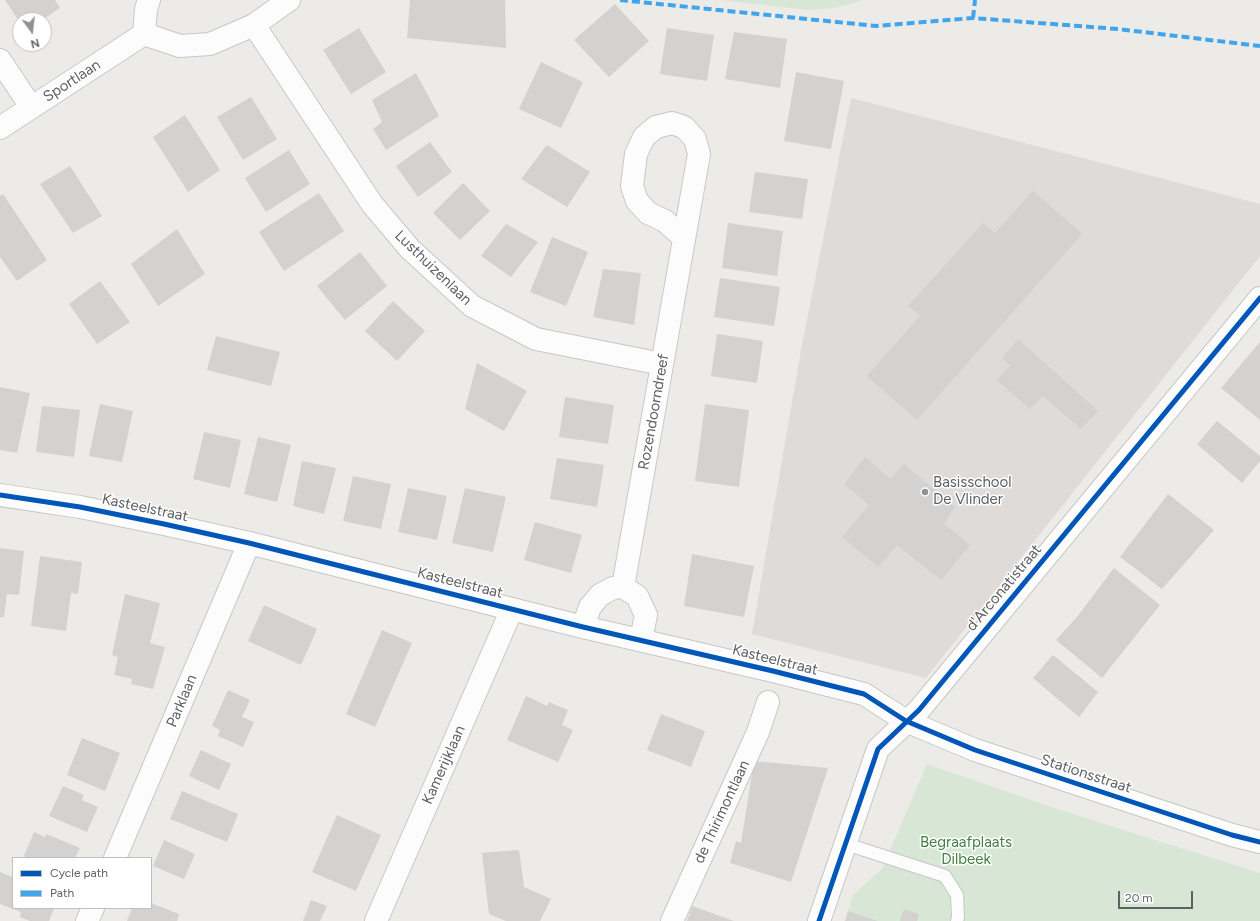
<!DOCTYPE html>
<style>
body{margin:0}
#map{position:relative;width:1260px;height:921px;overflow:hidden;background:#ecebe8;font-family:Figtree,sans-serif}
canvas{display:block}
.legend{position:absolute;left:12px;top:857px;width:140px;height:52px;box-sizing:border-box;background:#fff;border:1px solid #bfc0c1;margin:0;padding:5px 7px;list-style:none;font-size:12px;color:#5e6164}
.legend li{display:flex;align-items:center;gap:8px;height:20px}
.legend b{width:20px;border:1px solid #bfc0c1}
.north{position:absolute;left:12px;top:12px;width:40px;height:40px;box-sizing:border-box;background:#fff;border:1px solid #bfc0c1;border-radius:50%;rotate:165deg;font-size:11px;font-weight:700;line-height:16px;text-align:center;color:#5e6164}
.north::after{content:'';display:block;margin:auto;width:14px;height:18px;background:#909192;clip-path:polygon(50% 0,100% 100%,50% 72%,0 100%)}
.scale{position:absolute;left:1118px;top:891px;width:75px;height:18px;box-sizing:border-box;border:2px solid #5e6164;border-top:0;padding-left:5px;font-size:12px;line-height:14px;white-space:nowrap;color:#5e6164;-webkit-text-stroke:3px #fff;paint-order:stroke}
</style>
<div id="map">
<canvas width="1260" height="921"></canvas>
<ul class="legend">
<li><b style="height:5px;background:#0057b8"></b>Cycle path</li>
<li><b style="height:5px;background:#41a5ee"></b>Path</li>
</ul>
<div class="north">N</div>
<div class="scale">20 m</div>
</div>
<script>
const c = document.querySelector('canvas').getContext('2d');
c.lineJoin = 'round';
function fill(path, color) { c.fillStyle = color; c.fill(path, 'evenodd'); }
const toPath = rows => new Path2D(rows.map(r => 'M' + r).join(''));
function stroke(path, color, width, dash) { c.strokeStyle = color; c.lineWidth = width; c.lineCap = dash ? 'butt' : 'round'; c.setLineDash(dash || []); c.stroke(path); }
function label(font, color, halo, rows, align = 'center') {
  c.font = font + ' Figtree,sans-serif'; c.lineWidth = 3; c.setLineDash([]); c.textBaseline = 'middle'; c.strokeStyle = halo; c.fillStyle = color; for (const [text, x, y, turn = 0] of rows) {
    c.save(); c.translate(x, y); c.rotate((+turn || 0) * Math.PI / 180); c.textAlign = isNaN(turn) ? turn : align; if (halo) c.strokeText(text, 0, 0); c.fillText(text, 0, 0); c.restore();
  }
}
const education = toPath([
 [851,98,1260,204,1260,256,926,678,752,634,801,350]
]);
const green = toPath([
 [720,0,863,0,835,8,808,10],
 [927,764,1057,809,1260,873,1260,921,845,921,853,895,882,869]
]);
const building = toPath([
 [5,0,55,0,60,8,42,20,20,20,20,23],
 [410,0,505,0,506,48,407,38],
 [615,4,649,41,609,77,574,40],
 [359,28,386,72,351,94,323,50],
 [667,28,714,35,707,81,660,74],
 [734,32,787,39,780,88,725,79],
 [541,62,583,82,561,128,519,109],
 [796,72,844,81,831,149,784,141],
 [416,73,439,116,386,150,373,129,382,122,372,100],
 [251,97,277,139,243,160,217,117],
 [185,115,220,170,188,192,153,137],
 [430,142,452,172,418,197,396,166],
 [547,145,590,172,567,207,521,179],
 [289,150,310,184,266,212,245,178],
 [70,166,102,216,73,233,40,184],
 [755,172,808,179,802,219,749,212],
 [463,183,490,211,460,240,433,213],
 [1033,191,1082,234,917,420,867,376,920,316,908,306,983,223,995,233],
 [319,193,344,231,284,271,259,232],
 [3,194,47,260,17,281,0,257,0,196],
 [728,223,783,231,777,276,722,268],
 [506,224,538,242,511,277,481,256],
 [177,229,205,274,158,306,131,264],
 [552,237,588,252,566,306,530,292],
 [360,252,387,286,345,320,317,286],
 [603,269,641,273,634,325,593,317],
 [720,278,780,287,774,326,714,317],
 [100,281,130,322,97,344,69,304],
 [393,301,425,331,397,361,365,331],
 [717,334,763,341,757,383,711,376],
 [216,336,280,352,271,386,207,370],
 [1018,339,1098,411,1081,429,1043,396,1030,409,997,380,1010,366,1002,358],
 [1260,342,1260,420,1221,388],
 [477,363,527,391,504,431,465,409],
 [0,387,30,393,17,453,0,450],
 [565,397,614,405,608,444,559,437],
 [100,404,133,411,122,462,89,456],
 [705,404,749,410,739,487,695,481],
 [42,406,80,410,74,457,36,452],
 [1217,421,1260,456,1260,461,1242,483,1197,444],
 [204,432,241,440,230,488,193,479],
 [258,437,291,445,277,502,244,494],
 [865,457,891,479,904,464,955,507,944,524,970,545,941,580,897,545,878,567,842,537,869,505,844,484],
 [557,458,604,465,597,507,550,499],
 [302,461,336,468,324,514,293,506],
 [353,476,391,484,381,529,343,521],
 [408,488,447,496,437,540,398,532],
 [465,488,506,497,493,552,452,543],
 [1168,494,1214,530,1162,589,1120,557],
 [535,522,582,535,571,573,524,560],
 [0,548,24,551,19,595,7,594,4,617,0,617],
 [692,554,754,566,744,617,684,606],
 [40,556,82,562,78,594,71,593,66,631,31,626],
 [1114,568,1160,605,1102,678,1056,640,1077,617],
 [125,594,160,603,150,643,165,647,153,689,131,684,132,679,114,675,118,657,112,655],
 [264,605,317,629,301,665,248,641],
 [382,630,412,643,375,727,346,714],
 [1053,655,1098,692,1079,717,1033,678],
 [228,690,250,700,242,717,254,722,243,747,218,736,220,730,212,726],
 [526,696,547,706,549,702,568,710,562,725,573,730,558,762,507,740],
 [661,714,705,731,691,767,647,750],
 [82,738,120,753,105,791,67,775],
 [201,750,231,764,219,790,189,776],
 [754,761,828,768,791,882,730,863,736,841,741,843],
 [63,786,84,795,82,800,98,807,87,832,49,816],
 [182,791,238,814,227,842,170,819],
 [337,815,381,835,356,891,312,872],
 [34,832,45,837,46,834,80,848,75,858,28,858,24,856],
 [164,840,195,854,184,879,153,866],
 [519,850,524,887,551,899,540,921,506,921,489,914,482,853],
 [0,872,13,877,13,908,54,908,49,921,30,921,20,917,21,912,0,904],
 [311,900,327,906,320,921,303,921],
 [151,903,179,914,177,921,127,921,132,908,151,908],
 [692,906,734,921,687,921],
 [904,909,919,914,917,921,900,921],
 [848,911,878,921,845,921]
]);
const service = toPath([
 [846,844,945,876,957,895,958,917,957,921]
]);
const minor = toPath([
 [254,25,372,204,410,249,472,306,536,339,662,364],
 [144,34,180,46,210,44,254,25,289,0],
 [144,34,146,9,149,0],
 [0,60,31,107],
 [0,128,144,34],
 [623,587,637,596,646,615,641,640],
 [583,627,590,607,600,595,613,588,623,587,699,154,695,139,684,127,672,123,656,127,644,137,636,154,632,186,637,201,648,213,665,221,684,238],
 [115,858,249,543],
 [87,921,93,908],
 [376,921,512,609],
 [672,921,758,732,768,702],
 [819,921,878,749,919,710,1260,298]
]);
const tertiary = toPath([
 [0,495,80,507,164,524,249,543,583,627,773,671,864,694,906,721,975,750,1232,835,1260,842]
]);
const quiet = toPath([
 [620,0,876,26,973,18,1118,29,1260,46],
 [973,18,975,0]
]);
const cycleway = toPath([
 [0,495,80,507,164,524,249,543,583,627,773,671,864,694,906,721,975,750,1232,835,1260,842],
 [819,921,878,749,919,710,1260,298]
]);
const markers = [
 [925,492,4,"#909192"]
];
const streetNames = [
 ["Sportlaan",72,81,-33],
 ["Lusthuizenlaan",433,268,44],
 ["Rozendoorndreef",654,412,-80],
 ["Kasteelstraat",145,508,12],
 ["Kasteelstraat",460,583,14],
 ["d'Arconatistraat",1004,588,-50],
 ["Kasteelstraat",775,660,14],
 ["Parklaan",182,701,-67],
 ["Kamerijklaan",444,765,-66],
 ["Stationsstraat",1086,774,18],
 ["de Thirimontlaan",722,812,-65]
];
const poiNames = [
 ["Basisschool",933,483],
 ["De Vlinder",933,500]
];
const parkNames = [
 ["Begraafplaats",966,843],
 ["Dilbeek",966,860]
];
fill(education, '#dedbd8');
fill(green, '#d8e6d5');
fill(building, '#d3d2d0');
stroke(service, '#c7c7c7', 14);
stroke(minor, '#c7c7c7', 24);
stroke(tertiary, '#c7c7c7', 24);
stroke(service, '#fcfcfc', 12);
stroke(minor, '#fcfcfc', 22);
stroke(tertiary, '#fcfcfc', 22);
stroke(quiet, '#41a5ee', 4, [8, 4]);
stroke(cycleway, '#0057b8', 5);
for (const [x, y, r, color] of markers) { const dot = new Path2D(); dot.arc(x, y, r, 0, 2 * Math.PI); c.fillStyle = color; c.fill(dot); stroke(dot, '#fff', 1.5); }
label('15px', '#5e6164', '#fff', streetNames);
label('15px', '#5e6164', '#fff', poiNames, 'left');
label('15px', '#428141', '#fff', parkNames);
</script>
